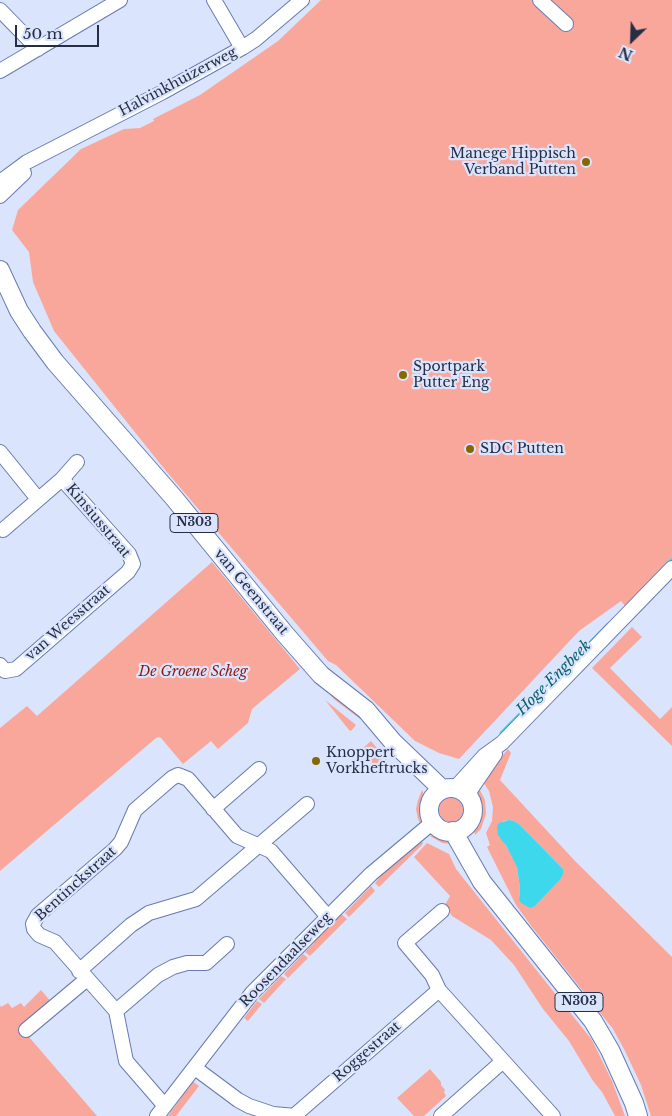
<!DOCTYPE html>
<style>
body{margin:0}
#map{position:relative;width:672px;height:1116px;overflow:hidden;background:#dbe4fd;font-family:"Libre Baskerville",serif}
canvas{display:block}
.north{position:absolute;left:607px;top:15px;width:50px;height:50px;-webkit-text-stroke:4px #dbe4fd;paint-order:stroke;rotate:204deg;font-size:14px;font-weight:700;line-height:20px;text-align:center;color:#262e45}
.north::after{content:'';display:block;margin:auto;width:18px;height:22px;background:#262e45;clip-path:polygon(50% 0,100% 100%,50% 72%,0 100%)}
.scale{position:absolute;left:15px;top:25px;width:84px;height:22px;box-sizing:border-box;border:2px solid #262e45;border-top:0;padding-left:6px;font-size:15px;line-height:18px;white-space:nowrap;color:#262e45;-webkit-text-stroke:4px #dbe4fd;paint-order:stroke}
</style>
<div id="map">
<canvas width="672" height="1116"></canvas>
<div class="north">N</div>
<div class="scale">50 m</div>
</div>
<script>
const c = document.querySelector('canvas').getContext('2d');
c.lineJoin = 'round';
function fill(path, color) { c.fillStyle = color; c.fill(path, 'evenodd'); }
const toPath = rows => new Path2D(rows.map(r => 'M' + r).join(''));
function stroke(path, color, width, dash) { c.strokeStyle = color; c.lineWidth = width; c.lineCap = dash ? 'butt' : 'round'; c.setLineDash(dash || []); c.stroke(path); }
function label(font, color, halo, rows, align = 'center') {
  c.font = font + ' "Libre Baskerville",serif'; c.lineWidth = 4.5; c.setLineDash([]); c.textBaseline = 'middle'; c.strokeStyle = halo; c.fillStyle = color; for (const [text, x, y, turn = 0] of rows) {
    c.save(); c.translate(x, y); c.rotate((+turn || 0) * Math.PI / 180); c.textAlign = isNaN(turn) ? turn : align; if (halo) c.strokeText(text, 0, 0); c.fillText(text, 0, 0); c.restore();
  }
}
const green = toPath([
 [321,0,672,0,672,557,625,606,621,601,579,631,459,759,439,753,415,741,336,665,328,661,166,471,54,331,33,282,29,252,12,230,18,210,81,149,124,129,140,128,154,121,153,119,200,95,278,41],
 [212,562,300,669,252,709,248,723,218,749,211,741,183,764,161,738,159,737,156,738,0,871,0,728,27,706,37,716],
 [632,627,642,637,610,668,660,719,672,707,672,746,592,668],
 [315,679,360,713,360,719,335,700],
 [325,700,356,725,351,731,349,730],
 [371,741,387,760,374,765,361,750],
 [508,749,511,753,500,780,575,861,672,957,672,1116,651,1116,641,1085,625,1051,613,1029,532,927,516,905,487,847,490,845,486,833,492,821,493,807,489,791,483,782,488,777,487,774],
 [509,820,514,821,519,824,563,869,560,880,535,906,519,899,520,888,517,867,513,856,504,843,503,821],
 [479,788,485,800,486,814,481,829,475,835,474,829,480,813,477,792],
 [422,790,424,795,422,810,423,821,421,825,418,819,416,809,418,800],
 '439 810a12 12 0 1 1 24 0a12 12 0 1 1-24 0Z',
 [436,834,451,840,451,844,442,843,430,836],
 [421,841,423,843,422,845,379,887,375,883,383,873,383,871],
 [427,843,449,854,456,869,592,1040,612,1081,625,1116,615,1116,602,1092,593,1081,569,1041,543,1009,514,965,491,940,452,916,445,905,450,896,414,857],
 [371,886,375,891,349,917,345,913],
 [339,912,347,919,310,956,305,952,314,943,315,936],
 [303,954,308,958,288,978,284,974],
 [281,976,286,979,264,1003,259,999],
 [41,990,52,1003,23,1030,97,1116,0,1116,0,1005,1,1007,8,1003,12,1008,21,1003,24,1007],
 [257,1001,262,1004,248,1021,244,1018],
 [430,1069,441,1082,441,1085,445,1090,444,1092,446,1096,424,1116,414,1116,397,1098],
 [191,1080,199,1086,176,1116,168,1116,189,1087,188,1083]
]);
const water = toPath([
 [509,820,514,821,519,824,563,869,563,874,560,880,535,906,530,908,521,903,519,900,520,888,517,867,507,847,498,835,497,826,499,823]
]);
const stream = toPath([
 [667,564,672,559],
 [501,733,608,624]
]);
const minor = toPath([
 [214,0,242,48],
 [540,0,566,24],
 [0,10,38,49],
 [0,71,120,0],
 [0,182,27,162,163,92,242,48,256,39,302,0],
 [0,196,24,173],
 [0,452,38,499],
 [3,530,62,479,77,462],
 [0,665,5,671,16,669,128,572,133,564,129,554,62,479],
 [455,788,484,756,502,743,672,568],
 [467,795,495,754],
 [213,809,259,769],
 [79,971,131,925,149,913,196,899,307,804],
 [439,990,432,975,405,943,442,911],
 [116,1011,158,975,173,967,187,963,206,963,227,944],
 [26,1030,87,979],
 [195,1068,238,1100,249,1106,273,1114,296,1116],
 [165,1106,126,1061,116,1011,55,942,39,935,34,929,33,924,38,915,115,849,121,842,135,810,172,778,178,775,188,779,237,836,271,851,328,917],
 [295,1115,439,990,553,1116],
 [157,1116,252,993,371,874,433,822],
 [441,1116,503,1061]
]);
const major = toPath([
 [0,270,19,311,32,331,55,362,174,498,285,634,321,675,366,710,393,742,442,789],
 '429 810a22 22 0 1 1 44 0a22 22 0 1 1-44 0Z',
 [453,831,482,882,593,1021,610,1050,634,1103,638,1116]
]);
const markers = [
 [586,162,5,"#856801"],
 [403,375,5,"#856801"],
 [470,449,5,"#856801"],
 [316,761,5,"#856801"]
];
const shields = [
 [194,523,48],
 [579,1002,48]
];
const shieldNames = [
 ["N303",194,523],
 ["N303",579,1002]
];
const streetNames = [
 ["Halvinkhuizerweg",178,82,-28],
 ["Kinsiusstraat",98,521,50],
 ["van Geenstraat",251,592,50],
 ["van Weesstraat",68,623,-41],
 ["Bentinckstraat",76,884,-42],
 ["Roosendaalseweg",286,960,-46],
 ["Roggestraat",367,1052,-41]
];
const poiNames = [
 ["Manege Hippisch",576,154,"right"],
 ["Verband Putten",576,170,"right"],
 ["Sportpark",413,367],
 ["Putter Eng",413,383],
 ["SDC Putten",480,449],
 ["Knoppert",326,753],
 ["Vorkheftrucks",326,769]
];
const parkNames = [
 ["De Groene Scheg",193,672]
];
const waterNames = [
 ["Hoge Engbeek",554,678,-45]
];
fill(green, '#f9a79b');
fill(water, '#3ed8ed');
stroke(stream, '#3ed8ed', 3);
stroke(minor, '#677bb2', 16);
stroke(major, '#677bb2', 20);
stroke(minor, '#fff', 14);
stroke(major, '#fff', 18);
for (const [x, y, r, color] of markers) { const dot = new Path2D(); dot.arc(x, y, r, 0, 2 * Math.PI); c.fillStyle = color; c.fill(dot); stroke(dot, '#dbe4fd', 2); }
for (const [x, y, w] of shields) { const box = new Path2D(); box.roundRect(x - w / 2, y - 9.5, w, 19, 4); c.fillStyle = '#dbe4fd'; c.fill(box); stroke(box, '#262e45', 1); }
label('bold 12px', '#262e45', null, shieldNames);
label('14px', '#262e45', '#dbe4fd', streetNames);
label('14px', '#262e45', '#dbe4fd', poiNames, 'left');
label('italic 14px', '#8a1812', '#dbe4fd', parkNames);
label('italic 15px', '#065f6a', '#dbe4fd', waterNames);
</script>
